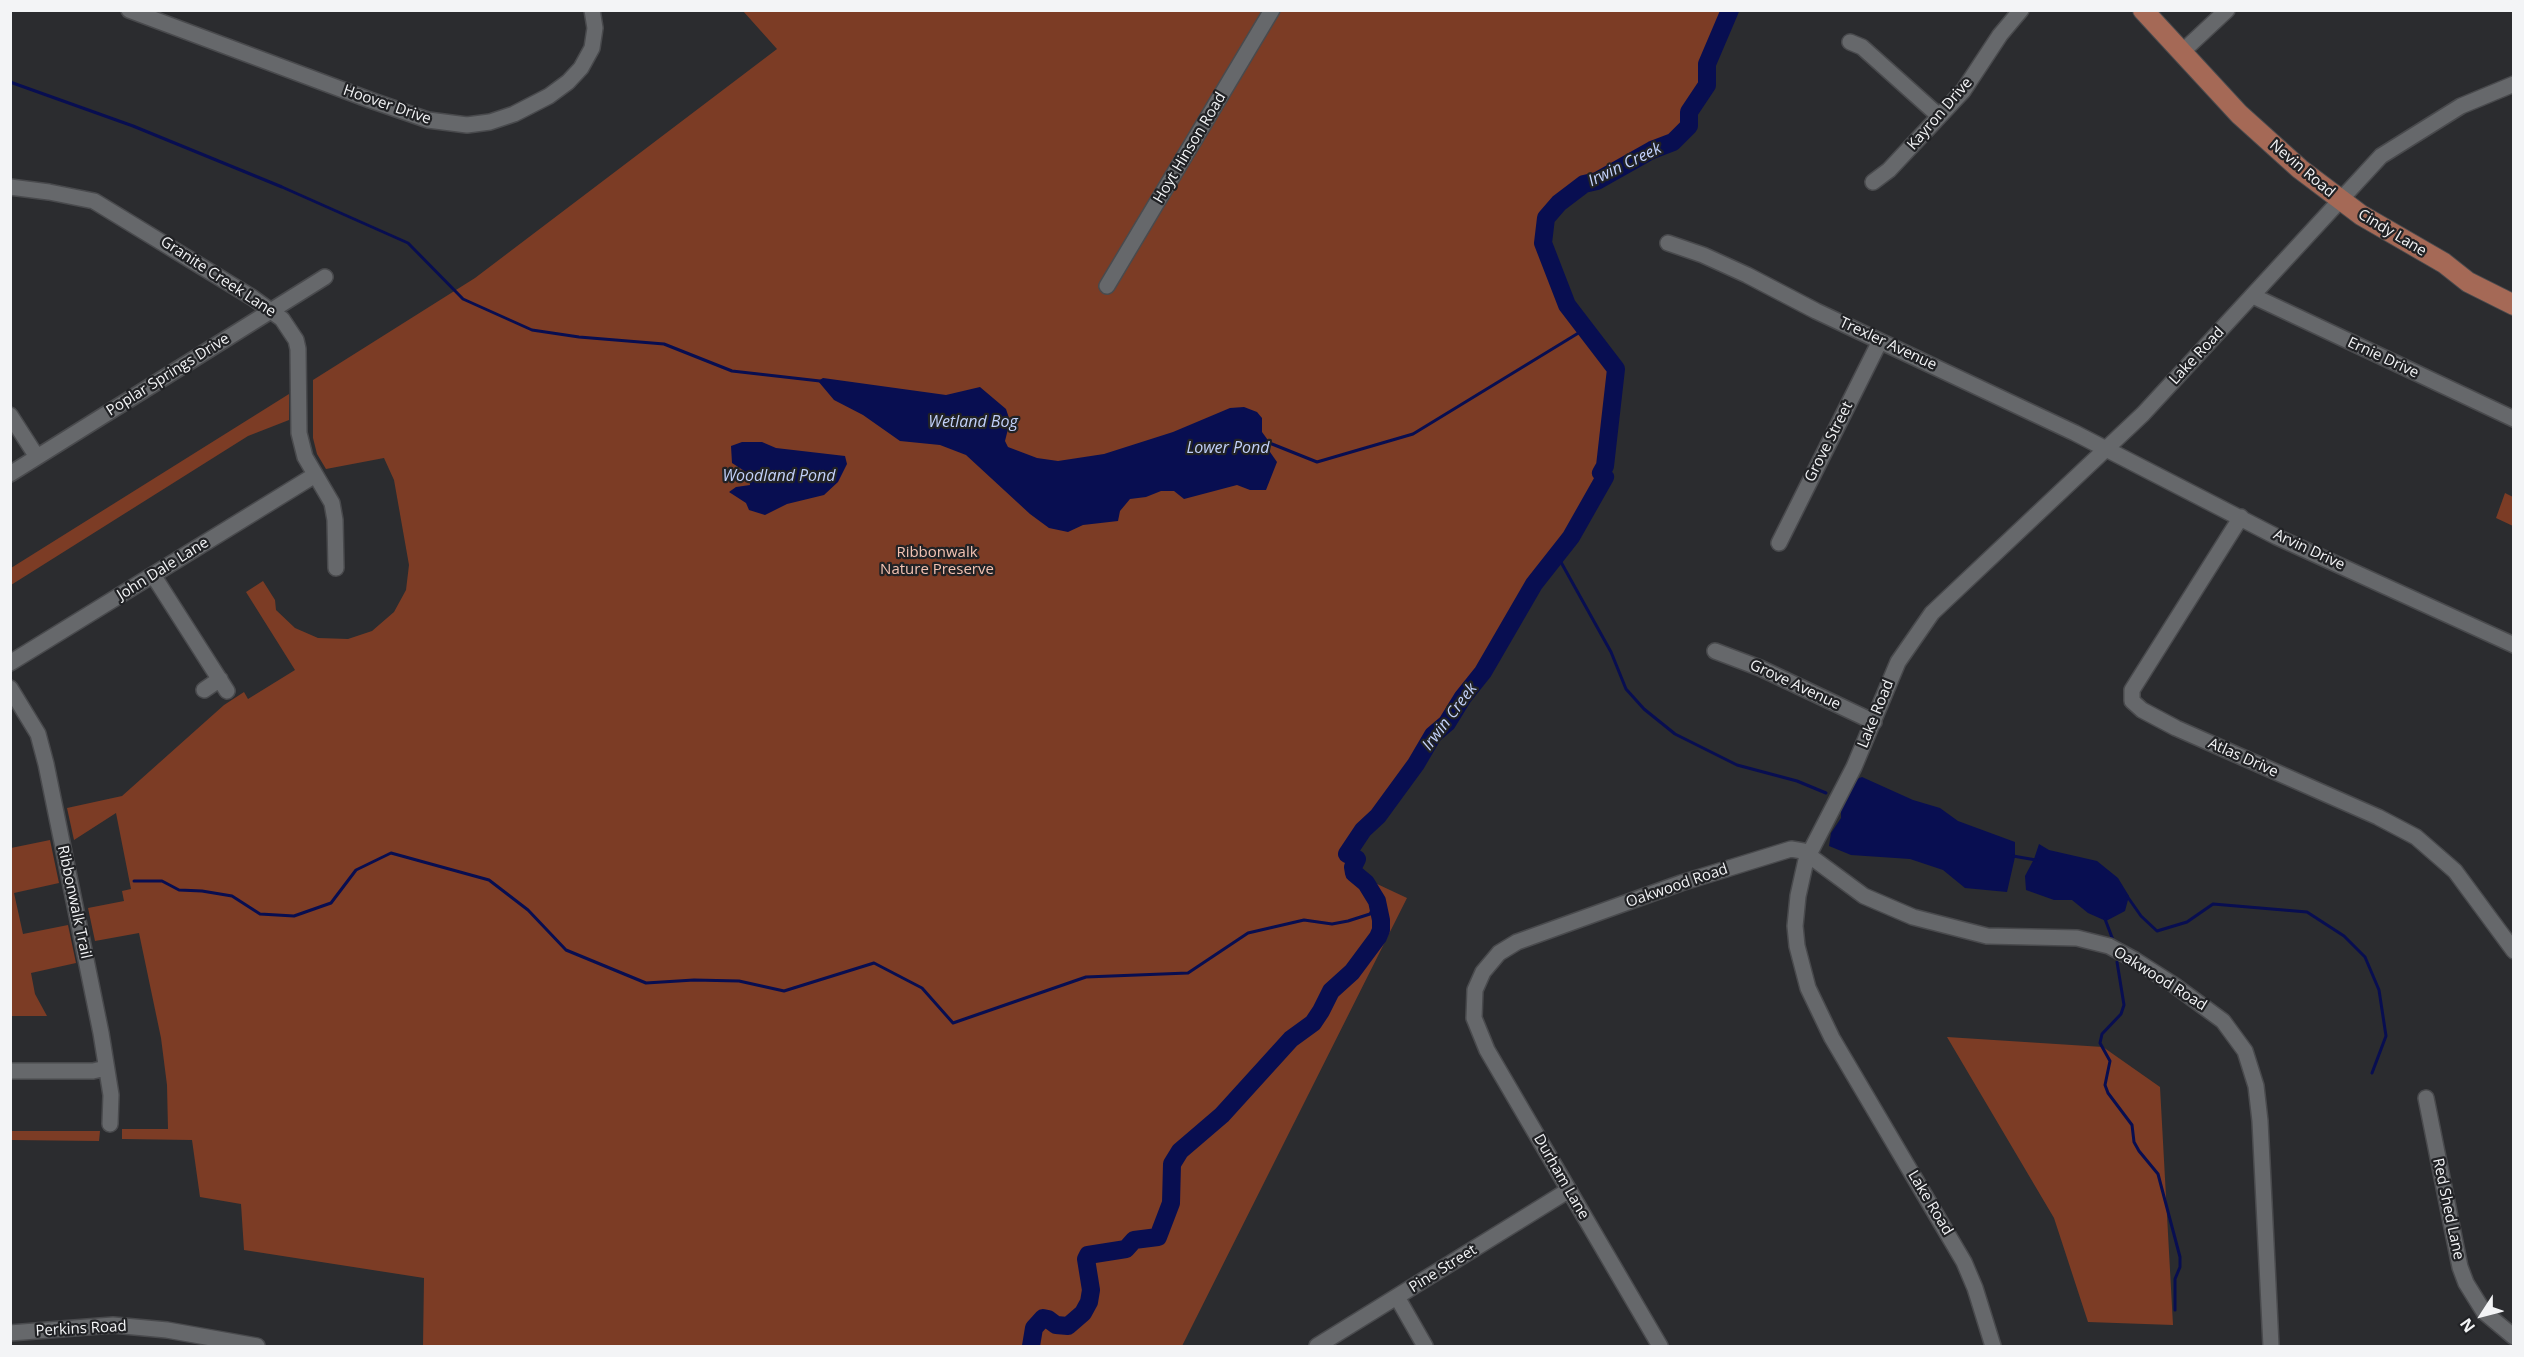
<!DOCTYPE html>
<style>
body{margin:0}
#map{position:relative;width:2524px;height:1357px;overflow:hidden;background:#2b2c2f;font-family:"Open Sans",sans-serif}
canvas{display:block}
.frame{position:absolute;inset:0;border:12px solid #f3f4f6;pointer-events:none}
.north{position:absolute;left:2452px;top:1285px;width:60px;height:60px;-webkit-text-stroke:4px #212225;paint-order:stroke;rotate:234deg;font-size:16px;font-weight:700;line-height:24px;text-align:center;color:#f3f4f6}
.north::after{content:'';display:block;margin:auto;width:21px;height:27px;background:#f3f4f6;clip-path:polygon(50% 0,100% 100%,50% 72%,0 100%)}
</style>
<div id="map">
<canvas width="2524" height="1357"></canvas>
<div class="frame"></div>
<div class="north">N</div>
</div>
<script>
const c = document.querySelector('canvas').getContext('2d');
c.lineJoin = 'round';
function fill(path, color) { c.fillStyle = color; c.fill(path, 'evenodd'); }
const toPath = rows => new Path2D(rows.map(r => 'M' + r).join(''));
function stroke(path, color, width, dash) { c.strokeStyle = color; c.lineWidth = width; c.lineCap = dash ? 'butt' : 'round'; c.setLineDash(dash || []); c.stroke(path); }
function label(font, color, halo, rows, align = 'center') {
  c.font = font + ' "Open Sans",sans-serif'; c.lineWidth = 4.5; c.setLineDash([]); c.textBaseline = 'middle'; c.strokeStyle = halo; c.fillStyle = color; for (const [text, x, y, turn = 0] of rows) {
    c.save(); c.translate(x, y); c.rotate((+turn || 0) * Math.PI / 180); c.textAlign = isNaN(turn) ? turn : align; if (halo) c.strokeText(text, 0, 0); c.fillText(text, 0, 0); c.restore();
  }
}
const green = toPath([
 [743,11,1730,11,1707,64,1707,85,1690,112,1689,126,1673,142,1652,150,1597,181,1584,184,1559,203,1546,218,1543,243,1567,305,1616,369,1605,466,1601,473,1605,477,1571,537,1534,584,1483,672,1463,697,1447,723,1433,735,1416,764,1378,816,1363,830,1347,854,1345,869,1407,898,1182,1346,423,1346,424,1278,244,1250,241,1204,200,1197,192,1140,122,1139,122,1129,168,1129,167,1085,161,1038,139,933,95,941,88,908,124,901,122,891,131,889,116,813,74,840,67,808,122,796,224,705,244,692,248,699,295,670,246,592,263,581,275,600,276,610,295,628,318,638,348,639,372,631,394,612,406,590,409,565,394,480,384,458,326,469,317,454,313,438,313,380,475,278,777,49],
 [289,394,289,420,248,436,11,585,11,568],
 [2505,493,2513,497,2513,526,2496,518],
 [50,840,59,883,14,893,23,934,68,925,76,963,31,973,35,994,47,1016,11,1016,11,848],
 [1947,1037,2103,1047,2160,1087,2173,1325,2088,1322,2054,1218],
 [11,1131,100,1131,99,1141,11,1140]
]);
const water = toPath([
 [823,378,946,395,980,387,1006,409,1010,421,1005,441,1008,447,1037,458,1058,461,1104,454,1173,432,1230,408,1244,407,1257,412,1262,418,1262,432,1270,443,1270,452,1277,462,1266,490,1250,490,1237,485,1184,499,1174,491,1161,491,1146,497,1130,499,1120,511,1118,521,1083,525,1068,532,1049,528,1030,514,966,455,940,445,900,441,863,415,834,400,818,381],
 [742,442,762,442,776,448,845,456,847,464,838,482,824,495,787,504,765,515,749,510,746,503,729,492,736,487,750,485,749,474,732,463,731,446],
 [1862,777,1913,800,1940,808,1958,821,2015,842,2015,857,2007,892,1965,888,1943,870,1910,859,1851,855,1829,846,1831,833,1841,818,1841,799,1850,782],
 [2039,844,2049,850,2097,861,2118,878,2129,896,2125,911,2106,921,2088,913,2072,900,2054,900,2026,890,2025,876,2034,859]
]);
const stream = toPath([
 [10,82,133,126,282,187,408,243,463,299,532,330,579,337,664,344,732,371,820,381],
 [1267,442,1317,462,1413,434,1585,329],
 [1557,555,1611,652,1626,689,1644,709,1675,734,1737,765,1797,781,1826,793],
 [2013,856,2036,860],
 [134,881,162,881,179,890,202,891,232,896,260,914,294,916,331,903,356,870,391,853,489,880,528,910,566,950,646,983,694,980,739,981,784,991,874,963,922,988,953,1023,1086,977,1188,973,1248,933,1304,920,1332,924,1348,921,1370,914,1377,901],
 [2127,896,2141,916,2157,931,2187,922,2213,904,2307,912,2344,936,2365,957,2379,990,2386,1036,2372,1073],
 [2105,919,2113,940],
 [2117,962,2124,1005,2121,1014,2102,1034,2100,1043,2110,1061,2105,1085,2108,1093,2132,1125,2134,1142,2139,1151,2158,1174,2180,1257,2180,1267,2175,1279,2175,1310]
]);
const river = toPath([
 [1031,1346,1034,1328,1043,1318,1048,1319,1056,1325,1068,1326,1083,1313,1089,1302,1091,1290,1086,1259,1088,1255,1126,1249,1134,1240,1158,1237,1171,1203,1172,1164,1180,1151,1222,1115,1291,1039,1313,1023,1321,1011,1331,991,1352,972,1378,937,1381,930,1381,920,1377,901,1366,883,1354,873,1353,867,1357,859,1347,854,1363,830,1378,816,1416,764,1433,735,1447,723,1463,697,1483,672,1534,584,1571,537,1605,477,1601,473,1605,466,1616,369,1567,305,1543,243,1546,218,1559,203,1584,184,1597,181,1652,150,1673,142,1689,126,1689,112,1707,85,1707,64,1730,10]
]);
const minor = toPath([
 [129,10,370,100,428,120,467,125,490,122,514,114,549,96,568,82,581,68,592,48,595,28,592,10],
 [1850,42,1862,47,1939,116],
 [2182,52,2227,10],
 [1873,182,1889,170,1963,91,2000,35,2021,10],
 [10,187,49,192,94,201,253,298,282,319,296,340,298,349,299,433,305,457,332,503,335,520,336,568],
 [1668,243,1703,255,1747,275,1816,311,2075,433,2277,537,2514,645],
 [1107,286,1272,10],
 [2253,296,2514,419],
 [10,415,37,457],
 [10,474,325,277],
 [2241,517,2132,690,2132,701,2142,710,2176,728,2378,817,2416,837,2455,871,2514,951],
 [1779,543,1880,341],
 [153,575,227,691],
 [1715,651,1760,668,1874,722],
 [10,663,315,475],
 [10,688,38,734,46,764,101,1033,111,1095,110,1124],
 [204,690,220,679],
 [10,1071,93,1071,106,1068],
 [2426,1098,2460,1267,2466,1283,2484,1312,2514,1337],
 [1397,1297,1425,1346],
 [10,1333,113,1325,167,1330,257,1346],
 [1317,1346,1569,1190],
 [1660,1346,1487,1050,1474,1018,1475,990,1483,972,1499,953,1517,942,1681,883,1791,849,1803,851,1864,896,1913,917,1987,936,2077,938,2109,946,2135,960,2174,985,2223,1021,2245,1051,2256,1086,2260,1121,2271,1346],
 [1993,1346,1975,1288,1964,1262,1832,1038,1808,988,1797,946,1795,926,1798,896,1806,860,1854,767,1898,662,1932,613,2143,414,2381,156,2461,106,2514,84]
]);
const major = toPath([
 [2143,10,2239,114,2300,169,2361,215,2444,263,2468,282,2514,305]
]);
const streetNames = [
 ["Hoover Drive",387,105,19],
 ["Kayron Drive",1940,114,-49],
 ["Hoyt Hinson Road",1190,148,-59],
 ["Nevin Road",2302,169,40],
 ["Cindy Lane",2392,233,31],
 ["Granite Creek Lane",218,277,33],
 ["Trexler Avenue",1888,344,25],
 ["Lake Road",2197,356,-47],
 ["Ernie Drive",2383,358,25],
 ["Poplar Springs Drive",168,375,-32],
 ["Grove Street",1829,442,-63],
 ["Arvin Drive",2309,550,25],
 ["John Dale Lane",163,569,-32],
 ["Grove Avenue",1795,685,25],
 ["Lake Road",1876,714,-68],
 ["Atlas Drive",2243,758,24],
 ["Oakwood Road",1677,886,-19],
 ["Ribbonwalk Trail",74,902,78],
 ["Oakwood Road",2160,979,32],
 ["Durham Lane",1561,1177,60],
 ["Lake Road",1930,1203,59],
 ["Red Shed Lane",2448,1209,78],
 ["Pine Street",1443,1269,-32],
 ["Perkins Road",81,1329,-3]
];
const parkNames = [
 ["Ribbonwalk",937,553],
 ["Nature Preserve",937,570]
];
const waterNames = [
 ["Irwin Creek",1625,165,-26],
 ["Wetland Bog",973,422],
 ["Lower Pond",1228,448],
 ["Woodland Pond",779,476],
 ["Irwin Creek",1450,717,-53]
];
fill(green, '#7c3c25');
fill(water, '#080e51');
stroke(stream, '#080e51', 3);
stroke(river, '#080e51', 18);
stroke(minor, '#494a4d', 18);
stroke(major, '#494a4d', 22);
stroke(minor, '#66686b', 15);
stroke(major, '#a56956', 20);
label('15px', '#f3f4f6', '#212225', streetNames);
label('15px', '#f3c3b3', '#212225', parkNames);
label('italic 16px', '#c2d1fa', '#212225', waterNames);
</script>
